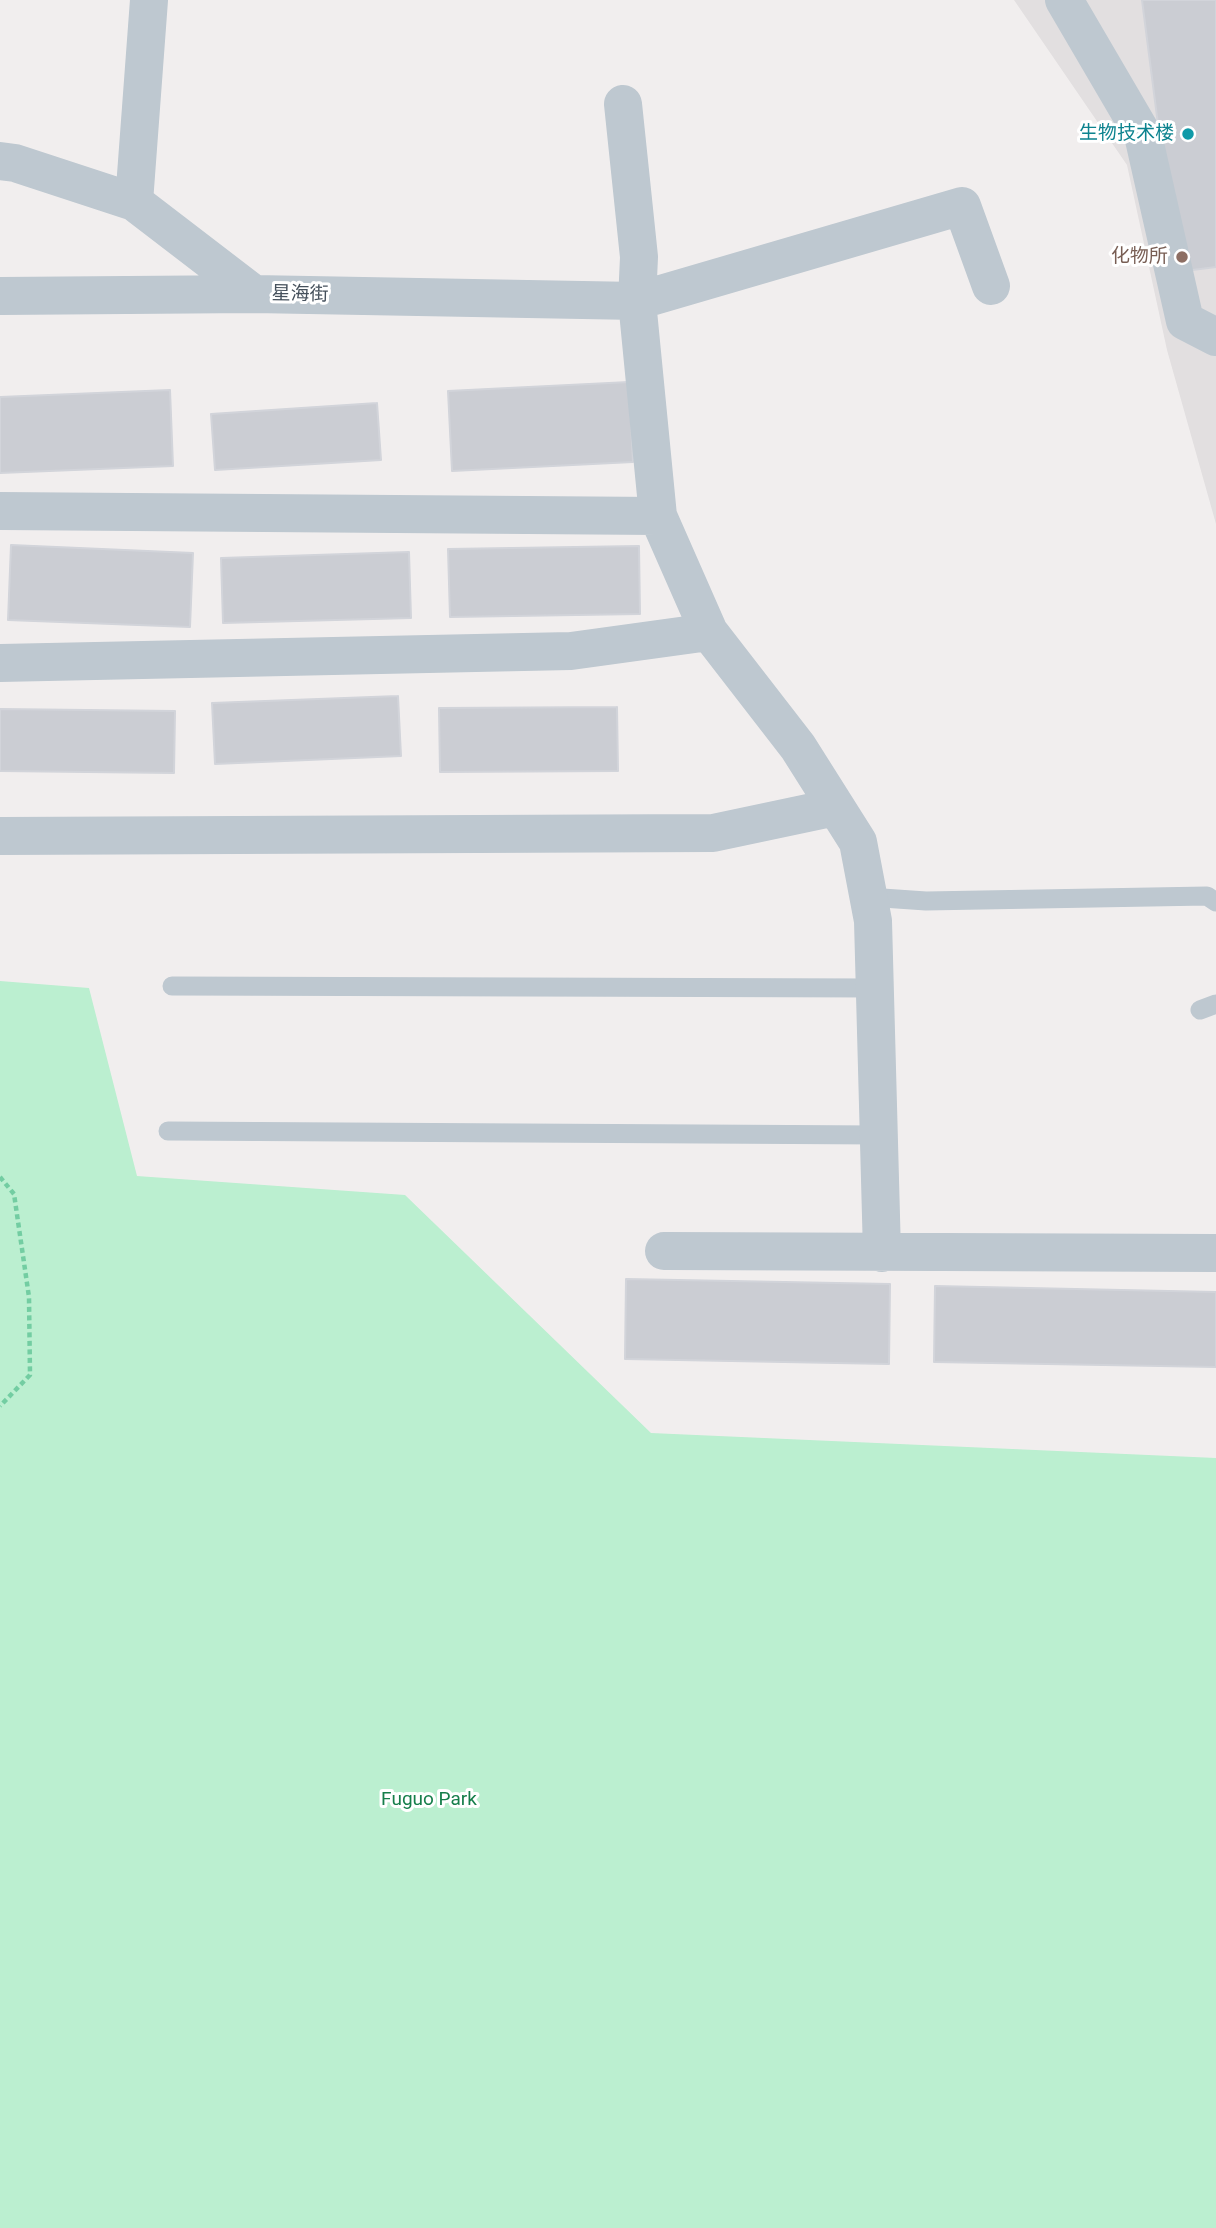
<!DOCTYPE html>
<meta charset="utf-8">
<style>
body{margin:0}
canvas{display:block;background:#f1eeee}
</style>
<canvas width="1216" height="2228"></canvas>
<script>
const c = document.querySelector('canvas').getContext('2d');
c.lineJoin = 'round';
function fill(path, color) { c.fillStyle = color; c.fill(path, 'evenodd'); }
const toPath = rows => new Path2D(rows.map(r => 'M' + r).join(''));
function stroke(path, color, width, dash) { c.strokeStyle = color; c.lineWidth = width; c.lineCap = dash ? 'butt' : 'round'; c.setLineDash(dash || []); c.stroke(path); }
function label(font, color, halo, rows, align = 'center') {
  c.font = font + ' Roboto,"Noto Sans SC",sans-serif'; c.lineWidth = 6; c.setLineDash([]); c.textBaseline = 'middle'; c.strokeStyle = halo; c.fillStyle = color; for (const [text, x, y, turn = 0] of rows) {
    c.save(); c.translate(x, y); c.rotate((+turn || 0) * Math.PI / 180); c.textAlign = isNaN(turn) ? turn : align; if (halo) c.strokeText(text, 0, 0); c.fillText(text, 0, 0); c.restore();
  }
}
const education = toPath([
 [1014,0,1216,0,1216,524,1167,350,1127,165]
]);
const green = toPath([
 [0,981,89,988,137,1176,405,1195,651,1433,1216,1458,1216,2228,0,2228]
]);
const building = toPath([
 [1142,0,1216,0,1216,267,1177,272,1142,0],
 [629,382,633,462,452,471,448,391,629,382],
 [170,390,173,466,0,473,0,397,170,390],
 [377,403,381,460,215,470,211,414,377,403],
 [11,545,193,553,190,627,8,620,11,545],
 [639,546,640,614,450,617,448,549,639,546],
 [409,552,411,618,223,623,221,558,409,552],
 [398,696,401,756,215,764,212,703,398,696],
 [617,707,618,771,440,772,439,708,617,707],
 [0,709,175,711,174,773,0,771,0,709],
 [626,1279,890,1284,889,1364,625,1359,626,1279],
 [935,1286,1216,1292,1216,1367,934,1362,935,1286]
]);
const path = toPath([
 [0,1177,14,1194,29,1297,30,1375,0,1406]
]);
const service = toPath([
 [868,897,926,901,1207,896,1216,902],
 [172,986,875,988],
 [1200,1010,1216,1004],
 [168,1131,879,1135]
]);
const minor = toPath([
 [1064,0,1143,135,1185,321,1216,337],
 [623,104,639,257,637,301,658,516,709,632,798,747,858,842,873,921,882,1253],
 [0,161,15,163,134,202,254,294,637,301,962,206,991,286],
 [134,202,149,0],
 [0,296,254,294],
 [0,511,658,516],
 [0,663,571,651,709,632],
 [0,836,713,833,836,807],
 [664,1251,1216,1253]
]);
const markers = [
 [1188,134,7,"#0f9aa8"],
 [1182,257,7,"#8d6e63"]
];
const cultureNames = [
 ["生物技术楼",1174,134]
];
const educationNames = [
 ["化物所",1168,257]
];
const streetNames = [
 ["星海街",300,295,1]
];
const parkNames = [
 ["Fuguo Park",429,1800]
];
fill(education, '#e2dfe0');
fill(green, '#bbefd0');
fill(building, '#cbcdd3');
stroke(building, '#d2d4da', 2);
stroke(path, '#73cda2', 4.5, [5, 3.5]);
stroke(service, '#bec8d0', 19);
stroke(minor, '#bec8d0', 38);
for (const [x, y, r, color] of markers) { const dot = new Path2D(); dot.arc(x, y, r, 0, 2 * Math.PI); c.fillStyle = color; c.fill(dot); stroke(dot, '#fff', 2.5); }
label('19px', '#0d838f', '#fff', cultureNames, 'right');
label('19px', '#785e54', '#fff', educationNames, 'right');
label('19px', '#46515c', '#fff', streetNames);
label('19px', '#167e4b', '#fff', parkNames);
</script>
